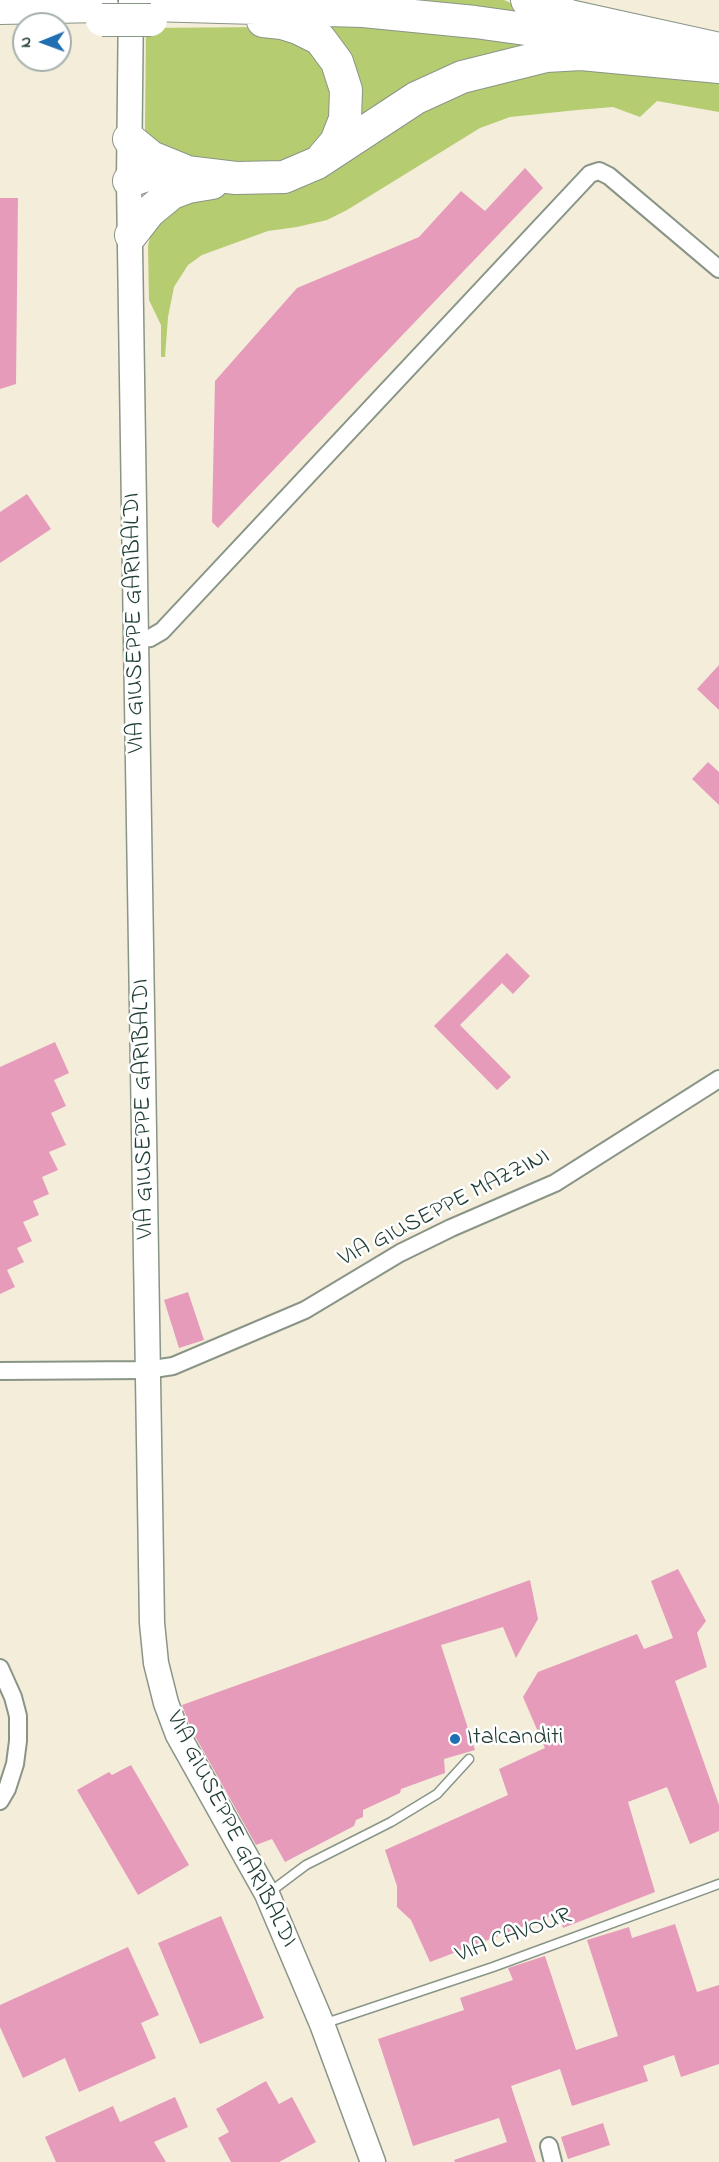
<!DOCTYPE html>
<style>
body{margin:0}
#map{position:relative;width:719px;height:2162px;overflow:hidden;background:#f3edda;font-family:"Indie Flower",sans-serif}
canvas{display:block}
.north{position:absolute;left:12px;top:12px;width:60px;height:60px;box-sizing:border-box;background:#fff;border:2px solid #a5b1ae;border-radius:50%;rotate:269deg;font-size:16px;font-weight:700;line-height:24px;text-align:center;color:#1f3d34}
.north::after{content:'';display:block;margin:auto;width:21px;height:27px;background:#1f6fb2;clip-path:polygon(50% 0,100% 100%,50% 72%,0 100%)}
</style>
<div id="map">
<canvas width="719" height="2162"></canvas>
<div class="north">N</div>
</div>
<script>
const c = document.querySelector('canvas').getContext('2d');
c.lineJoin = 'round';
function fill(path, color) { c.fillStyle = color; c.fill(path, 'evenodd'); }
const toPath = rows => new Path2D(rows.map(r => 'M' + r).join(''));
function stroke(path, color, width, dash) { c.strokeStyle = color; c.lineWidth = width; c.lineCap = dash ? 'butt' : 'round'; c.setLineDash(dash || []); c.stroke(path); }
function label(font, color, halo, rows, align = 'center') {
  c.font = font + ' "Indie Flower",sans-serif'; c.lineWidth = 5; c.setLineDash([]); c.textBaseline = 'middle'; c.strokeStyle = halo; c.fillStyle = color; for (const [text, x, y, turn = 0] of rows) {
    c.save(); c.translate(x, y); c.rotate((+turn || 0) * Math.PI / 180); c.textAlign = isNaN(turn) ? turn : align; if (halo) c.strokeText(text, 0, 0); c.fillText(text, 0, 0); c.restore();
  }
}
const green = toPath([
 [395,0,504,0,545,18],
 [313,22,558,44,352,125],
 [264,27,321,53,336,110,323,142,277,167,223,168,153,149,145,130,146,28],
 [575,64,719,81,719,112,657,101,640,117,613,107,577,110,510,117,480,128,347,210,327,220,297,227,268,231,202,255,188,265,174,287,168,317,165,357,161,357,161,325,149,300,148,246,153,224,197,191,282,192,309,185,336,168,364,144,457,91]
]);
const building = toPath([
 [525,168,543,188,218,528,212,522,215,381,297,288,419,237,461,191,485,211],
 [0,198,18,198,16,384,0,389],
 [27,494,51,529,0,563,0,512],
 [719,665,719,710,697,689],
 [708,762,719,772,719,805,692,779],
 [507,953,530,976,513,994,502,983,460,1025,511,1077,497,1090,434,1026],
 [55,1042,69,1073,54,1080,66,1106,51,1113,66,1145,49,1152,58,1170,42,1177,49,1194,33,1201,39,1215,23,1222,32,1241,17,1248,24,1262,7,1270,15,1287,0,1294,0,1067],
 [188,1292,204,1340,179,1348,164,1300],
 [678,1569,706,1621,697,1633,707,1667,675,1681,719,1805,719,1831,690,1844,667,1787,628,1802,655,1892,563,1928,559,1913,430,1962,411,1920,397,1907,397,1886,385,1850,508,1795,499,1769,545,1748,523,1697,538,1672,637,1634,644,1649,673,1638,651,1581],
 [530,1580,538,1619,516,1658,503,1627,441,1645,475,1750,444,1759,445,1773,401,1789,400,1793,363,1810,363,1817,356,1820,354,1826,285,1862,272,1839,256,1845,191,1729,182,1705],
 [131,1765,189,1865,138,1895,77,1790,109,1772,112,1775],
 [221,1916,264,2018,200,2044,158,1943],
 [675,1924,697,1992,719,1985,719,2064,681,2077,674,2055,643,2066,648,2081,572,2106,560,2069,511,2086,536,2162,455,2162,454,2160,507,2142,499,2118,413,2146,378,2039,464,2010,460,1998,513,1980,508,1968,545,1956,576,2050,618,2036,587,1940,629,1927,632,1938],
 [128,1947,159,2015,141,2023,156,2058,79,2092,65,2058,23,2078,0,2027,0,2005],
 [266,2081,279,2104,292,2097,316,2142,279,2162,231,2162,218,2138,229,2132,216,2109],
 [175,2097,188,2127,154,2142,166,2162,56,2162,45,2137,113,2106,120,2122],
 [603,2123,610,2145,568,2159,561,2137]
]);
const lane = toPath([
 [270,1892,306,1865,391,1822,437,1794,469,1759],
 [323,2024,493,1967,719,1884]
]);
const street = toPath([
 [136,640,150,638,162,631,590,174,599,171,609,176,719,269],
 [0,1371,147,1370,173,1366,305,1310,400,1253,451,1228,555,1183,719,1079],
 [0,1668,13,1697,18,1716,18,1741,15,1764,7,1789,0,1801],
 [549,2146,553,2162]
]);
const secondary = toPath([
 [131,0,129,181,136,640,152,1623,156,1663,166,1703,178,1735,267,1894,322,2024,373,2162]
]);
const highway = toPath([
 [527,0,570,16,719,49],
 [150,5,363,11,475,22,605,40],
 [0,8,102,6],
 [263,21,282,23,298,28,320,39,337,62,346,90,345,119,336,142,324,156],
 [129,139,151,157,183,170],
 [129,181,153,173,186,172,236,178,284,177,317,163,416,98,462,77,546,56,581,54,719,67],
 [131,235,149,212,172,193,188,187,212,183]
]);
const highwayBridge = toPath([
 [102,20,151,20]
]);
const markers = [
 [455,1739,6,"#1f6fb2"]
];
const streetNames = [
 ["VIA GIUSEPPE GARIBALDI",136,623,-91],
 ["VIA GIUSEPPE GARIBALDI",145,1109,-91],
 ["VIA GIUSEPPE MAZZINI",445,1209,-27],
 ["VIA GIUSEPPE GARIBALDI",230,1830,63],
 ["VIA CAVOUR",514,1937,-20]
];
const poiNames = [
 ["Italcanditi",467,1739]
];
fill(green, '#b6cc71');
fill(building, '#e69bbb');
stroke(lane, '#899587', 11);
stroke(street, '#899587', 20);
stroke(secondary, '#899587', 27);
stroke(highway, '#899587', 34);
stroke(lane, '#fff', 8);
stroke(street, '#fff', 16);
stroke(secondary, '#fff', 24);
stroke(highway, '#fff', 32);
stroke(highwayBridge, '#899587', 34, []);
stroke(highwayBridge, '#fff', 32);
for (const [x, y, r, color] of markers) { const dot = new Path2D(); dot.arc(x, y, r, 0, 2 * Math.PI); c.fillStyle = color; c.fill(dot); stroke(dot, '#fff', 2); }
label('24px', '#1f3d34', '#fff', streetNames);
label('24px', '#1f3d34', '#fff', poiNames, 'left');
</script>
